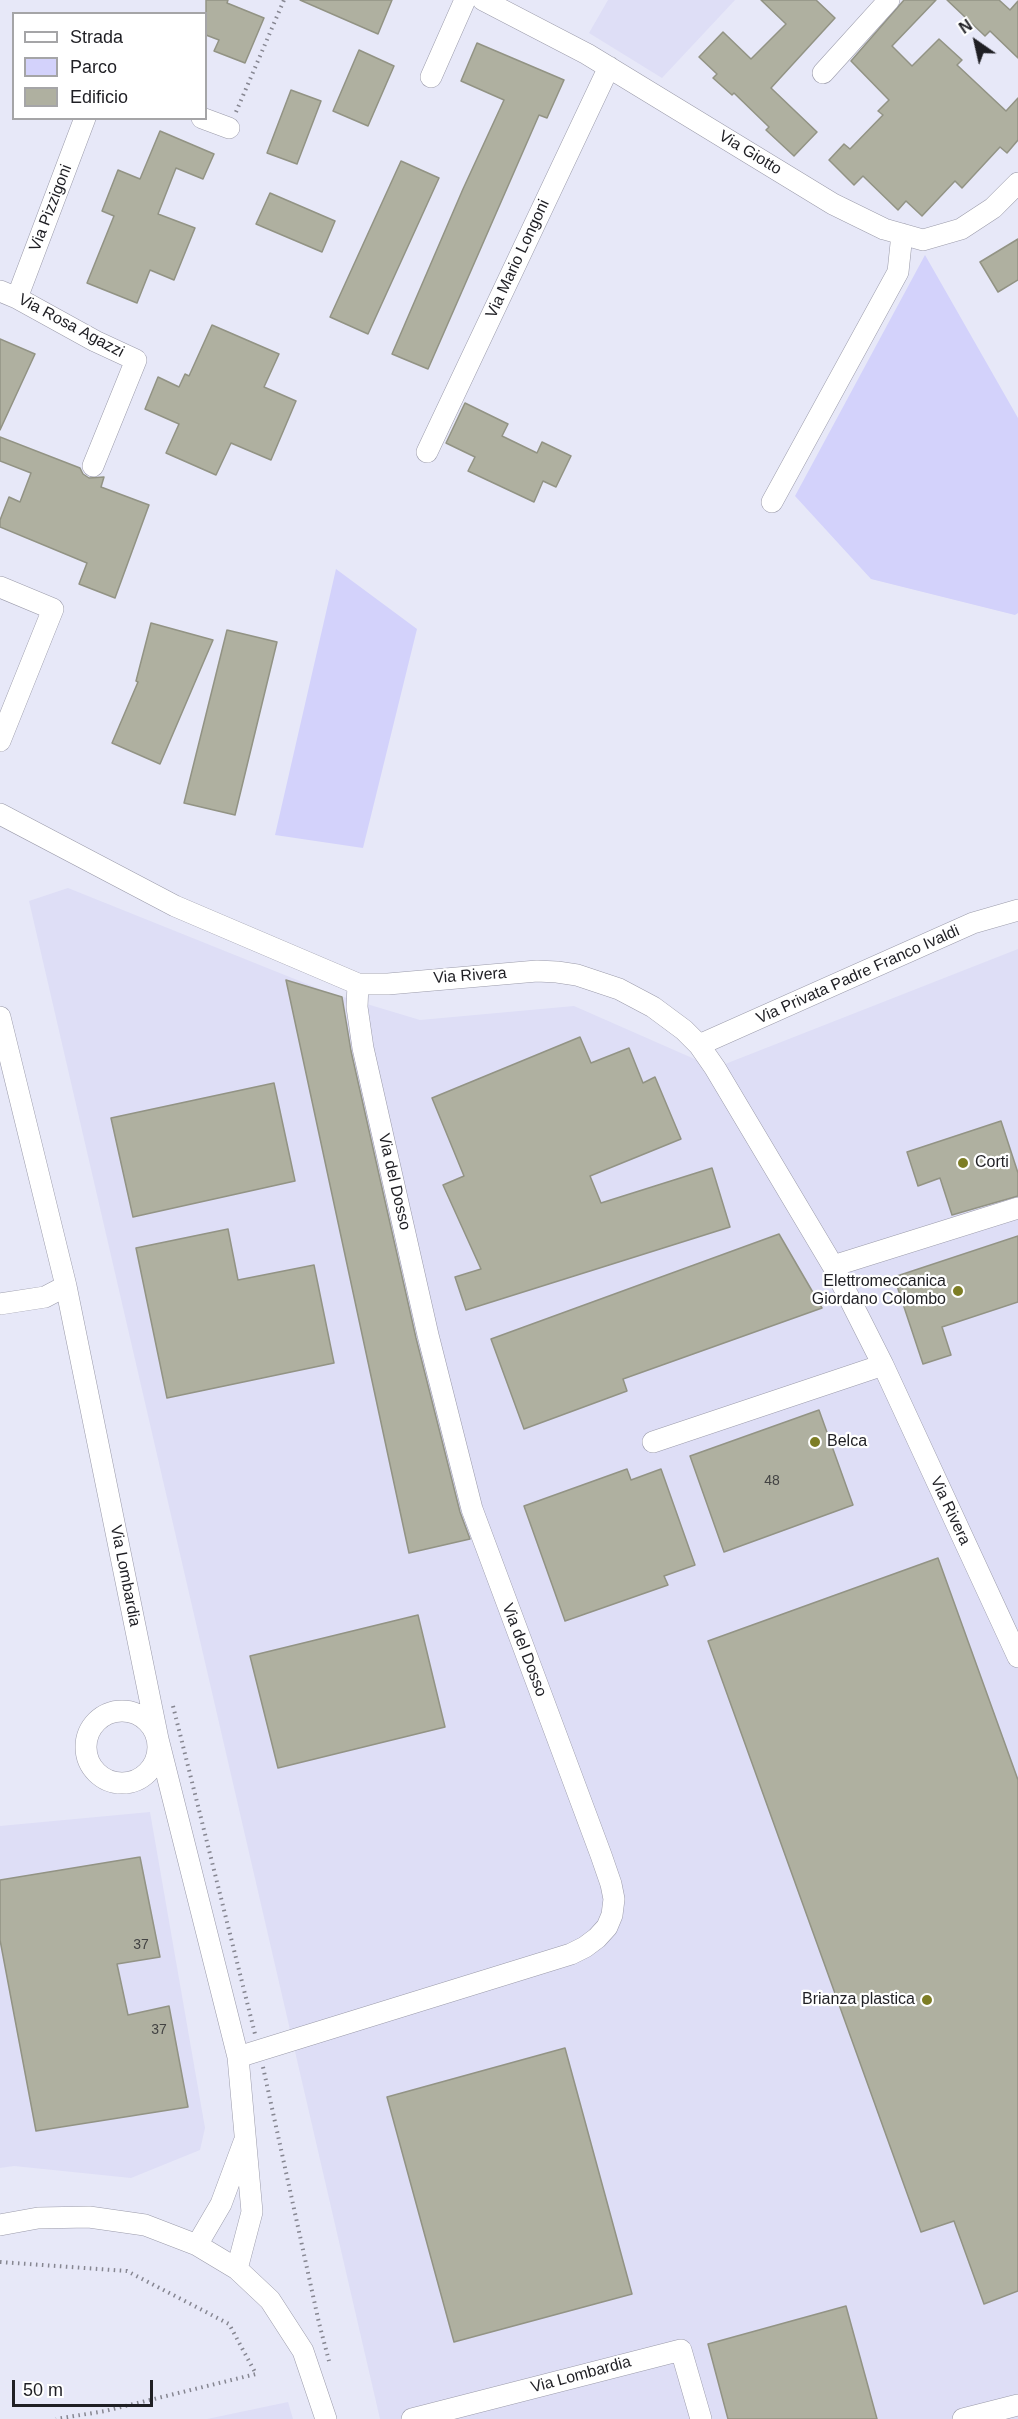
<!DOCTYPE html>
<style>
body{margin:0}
#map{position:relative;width:1018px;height:2419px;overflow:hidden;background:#e7e8f8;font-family:Arial,sans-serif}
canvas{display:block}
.legend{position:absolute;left:12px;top:12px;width:195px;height:108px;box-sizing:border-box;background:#fff;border:2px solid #a5a5a7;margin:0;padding:8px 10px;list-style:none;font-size:18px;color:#1f1f24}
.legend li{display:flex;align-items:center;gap:12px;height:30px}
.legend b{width:30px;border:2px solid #a5a5a7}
.north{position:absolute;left:946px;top:12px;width:60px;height:60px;-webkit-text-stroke:4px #fff;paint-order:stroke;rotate:326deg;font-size:16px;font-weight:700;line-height:24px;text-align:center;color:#1f1f24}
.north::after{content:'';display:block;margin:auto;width:21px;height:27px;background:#1f1f24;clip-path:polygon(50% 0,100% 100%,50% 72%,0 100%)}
.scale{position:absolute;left:12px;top:2380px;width:141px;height:27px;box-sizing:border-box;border:3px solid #1f1f24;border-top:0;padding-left:8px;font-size:18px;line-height:21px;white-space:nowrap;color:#1f1f24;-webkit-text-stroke:4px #fff;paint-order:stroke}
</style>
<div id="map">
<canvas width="1018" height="2419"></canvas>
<ul class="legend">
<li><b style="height:8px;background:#fff"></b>Strada</li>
<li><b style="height:16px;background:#d3d2fb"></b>Parco</li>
<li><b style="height:16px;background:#afb0a0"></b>Edificio</li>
</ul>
<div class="north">N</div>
<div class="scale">50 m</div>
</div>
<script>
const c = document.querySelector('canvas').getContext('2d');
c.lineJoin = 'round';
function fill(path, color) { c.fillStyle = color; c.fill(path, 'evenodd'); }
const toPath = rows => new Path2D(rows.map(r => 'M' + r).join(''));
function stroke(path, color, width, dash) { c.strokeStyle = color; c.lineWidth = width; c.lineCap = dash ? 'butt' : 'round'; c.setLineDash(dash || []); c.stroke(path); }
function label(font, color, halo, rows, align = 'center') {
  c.font = font + ' Arial,sans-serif'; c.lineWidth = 4.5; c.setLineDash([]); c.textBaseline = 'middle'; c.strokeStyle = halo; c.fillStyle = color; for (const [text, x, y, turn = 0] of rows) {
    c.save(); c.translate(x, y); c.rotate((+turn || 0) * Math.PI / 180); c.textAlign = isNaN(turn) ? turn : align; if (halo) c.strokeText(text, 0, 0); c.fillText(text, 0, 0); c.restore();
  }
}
const built = toPath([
 [608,0,735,0,662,78,589,33],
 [68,888,327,992,420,1020,574,1006,715,1068,1018,949,1018,2419,380,2419,29,901],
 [150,1812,205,2128,200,2150,131,2178,14,2166,0,2168,0,1826],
 [288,2402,293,2419,207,2419]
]);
const green = toPath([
 [925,255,1018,418,1018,613,1015,615,871,579,795,496],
 [336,569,417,629,363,848,275,835]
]);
const building = toPath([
 [206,0,228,0,227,3,264,18,245,63,214,51,219,40,206,35,206,0],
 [300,0,392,0,378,34,300,0],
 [761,0,816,0,835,18,771,88,817,132,794,156,766,130,769,127,734,93,732,95,713,78,717,74,699,57,723,32,751,59,786,24,761,0],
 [904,0,936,0,892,46,912,66,939,39,962,60,957,65,1006,111,1018,98,1018,140,1007,153,1000,147,962,188,955,181,922,216,906,201,898,210,863,176,854,185,829,160,844,144,850,149,883,115,878,111,889,100,851,61,904,0],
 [947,0,999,0,1010,10,1018,1,1018,58,990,31,985,36,947,0],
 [477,43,564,80,547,118,539,115,428,369,392,354,463,189,504,100,461,81,477,43],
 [359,50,394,66,368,126,333,111,359,50],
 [291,90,321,101,297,164,267,153,291,90],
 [160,131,214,154,203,179,176,168,158,214,195,228,174,280,150,270,137,303,87,283,114,216,102,211,118,170,140,179,160,131],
 [401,161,439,178,368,334,330,317,401,161],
 [270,193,335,221,322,252,256,224,270,193],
 [1018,239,1018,280,998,292,980,262,1018,239],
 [212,325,279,354,264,387,296,401,271,460,231,443,216,475,166,453,179,424,145,409,158,377,179,387,185,374,189,376,212,325],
 [0,339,35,354,0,430,0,339],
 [465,403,508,424,502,436,537,453,542,442,571,456,556,487,543,481,534,502,468,471,475,457,446,443,465,403],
 [0,437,80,468,83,474,89,478,104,477,101,487,149,505,115,598,79,584,87,563,0,527,0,520,9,497,20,502,31,473,0,461,0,437],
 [151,623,213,640,160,764,112,743,138,682,136,681,151,623],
 [227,630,277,642,235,815,184,803,227,630],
 [286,980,342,997,351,1051,416,1338,460,1512,470,1539,409,1553,286,980],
 [580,1037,591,1063,629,1048,643,1083,655,1077,681,1139,590,1176,601,1203,712,1168,730,1227,466,1310,455,1277,481,1269,443,1185,464,1176,432,1098,580,1037],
 [274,1083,295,1181,133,1217,111,1118,274,1083],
 [1001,1121,1018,1173,1018,1196,952,1215,940,1178,918,1186,907,1152,1001,1121],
 [228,1229,238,1280,314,1265,334,1363,167,1398,136,1248,228,1229],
 [779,1234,822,1308,623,1379,627,1391,524,1429,491,1339,779,1234],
 [1018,1236,1018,1302,942,1327,951,1355,923,1364,894,1277,1018,1236],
 [819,1410,853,1505,724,1552,690,1456,819,1410],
 [627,1469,631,1480,661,1469,695,1565,664,1576,668,1585,565,1621,524,1506,627,1469],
 [938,1558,1018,1780,1018,2291,984,2304,954,2221,921,2232,708,1641,938,1558],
 [418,1615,445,1727,278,1768,250,1656,418,1615],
 [140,1857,160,1957,117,1964,128,2015,169,2006,188,2107,36,2131,0,1940,0,1880,140,1857],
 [565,2048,632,2294,454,2342,387,2097,565,2048],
 [846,2306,877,2419,728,2419,708,2344,846,2306]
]);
const path = toPath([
 [236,112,284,0],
 [173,1706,255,2034],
 [263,2067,319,2323,329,2361],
 [0,2262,127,2271,229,2324,256,2374,105,2411,56,2419]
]);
const minor = toPath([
 [483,0,587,54,833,204,884,229,923,240,961,229,993,208,1018,183],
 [823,73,889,0],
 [431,77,465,0],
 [202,118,229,128],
 [0,291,17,298,95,341,136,360,93,466],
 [17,298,85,118],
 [427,452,609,67],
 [772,502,898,272,902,234],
 [0,587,53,609,0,741],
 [0,814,175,906,358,984,388,984,537,971,557,972,577,975,619,989,653,1007,684,1030,699,1045,715,1068,833,1266,883,1365,1018,1657],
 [0,1017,66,1286,158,1739,238,2057,252,2212,237,2269],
 [699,1045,973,923,1018,910],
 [833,1266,1018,1208],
 [0,1304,45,1297,66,1286],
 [653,1442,883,1365],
 '86 1747a36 36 0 1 1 72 0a36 36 0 1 1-72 0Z',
 [238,2057,571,1954,585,1947,597,1938,607,1927,612,1915,614,1899,611,1884,601,1855,472,1509,428,1335,363,1048,357,1007,358,984],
 [0,2225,38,2218,89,2217,145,2225,197,2245,237,2269,270,2300,303,2351,326,2419],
 [197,2245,221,2204,244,2142],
 [412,2419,681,2350,701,2419],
 [963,2419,1018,2405]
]);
const markers = [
 [963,1163,6,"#7d7d25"],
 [958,1291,6,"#7d7d25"],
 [815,1442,6,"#7d7d25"],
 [927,2000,6,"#7d7d25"]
];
const numberNames = [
 ["48",772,1481],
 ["37",141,1945],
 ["37",159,2030]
];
const streetNames = [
 ["Via Giotto",750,153,31],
 ["Via Pizzigoni",51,208,-69],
 ["Via Mario Longoni",518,259,-65],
 ["Via Rosa Agazzi",71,326,28],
 ["Via Privata Padre Franco Ivaldi",858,975,-24],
 ["Via Rivera",470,976,-4],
 ["Via del Dosso",394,1182,77],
 ["Via Rivera",950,1511,65],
 ["Via Lombardia",125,1576,79],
 ["Via del Dosso",524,1650,69],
 ["Via Lombardia",581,2375,-15]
];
const poiNames = [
 ["Corti",975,1163],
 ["Elettromeccanica",946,1282,"right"],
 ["Giordano Colombo",946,1300,"right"],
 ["Belca",827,1442],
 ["Brianza plastica",915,2000,"right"]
];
fill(built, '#dedef6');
fill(green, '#d3d2fb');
fill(building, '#afb0a0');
stroke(building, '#929384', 1.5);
stroke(minor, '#9b9baa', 22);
stroke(path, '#868691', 4, [1.5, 4.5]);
stroke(minor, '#fff', 21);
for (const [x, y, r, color] of markers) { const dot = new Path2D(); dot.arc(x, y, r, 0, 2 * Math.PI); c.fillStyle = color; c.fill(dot); stroke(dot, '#fff', 2); }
label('14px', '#434343', null, numberNames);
label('16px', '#1f1f24', '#fff', streetNames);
label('16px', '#1f1f24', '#fff', poiNames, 'left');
</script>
